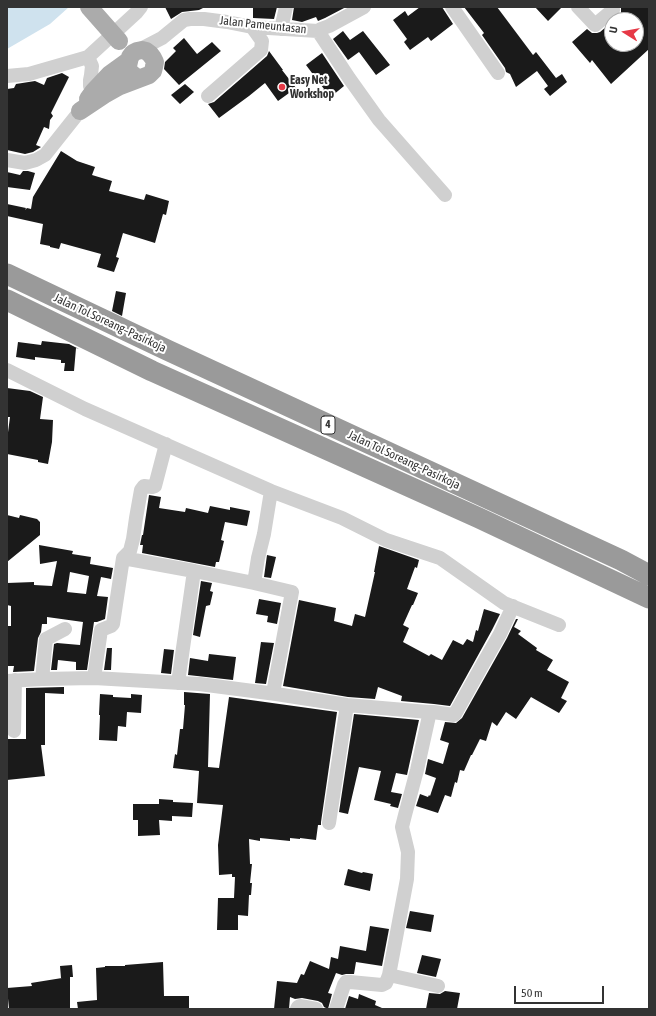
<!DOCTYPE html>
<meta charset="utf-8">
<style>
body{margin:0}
#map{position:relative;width:656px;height:1016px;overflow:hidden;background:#fff;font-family:"Asap Condensed",sans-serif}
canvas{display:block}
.frame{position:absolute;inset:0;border:8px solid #333;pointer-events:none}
.north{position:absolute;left:604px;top:12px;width:40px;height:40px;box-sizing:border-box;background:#fff;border:1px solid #adadad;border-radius:50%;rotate:281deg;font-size:11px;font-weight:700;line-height:16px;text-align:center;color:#333}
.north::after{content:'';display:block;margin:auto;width:14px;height:18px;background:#e63946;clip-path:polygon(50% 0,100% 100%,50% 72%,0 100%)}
.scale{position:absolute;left:514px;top:986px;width:90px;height:18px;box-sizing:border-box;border:2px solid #333;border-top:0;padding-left:5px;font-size:12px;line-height:14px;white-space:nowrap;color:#333;-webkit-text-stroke:3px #fff;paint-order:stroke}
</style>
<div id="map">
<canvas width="656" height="1016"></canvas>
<div class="frame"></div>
<div class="north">U</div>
<div class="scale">50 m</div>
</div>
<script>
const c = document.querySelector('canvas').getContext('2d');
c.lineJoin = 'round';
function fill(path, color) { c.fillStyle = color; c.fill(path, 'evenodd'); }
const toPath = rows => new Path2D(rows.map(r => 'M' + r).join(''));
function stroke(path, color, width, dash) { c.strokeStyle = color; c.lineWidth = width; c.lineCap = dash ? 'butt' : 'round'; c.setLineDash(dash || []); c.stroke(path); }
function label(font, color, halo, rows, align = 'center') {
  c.font = font + ' "Asap Condensed",sans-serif'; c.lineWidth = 4; c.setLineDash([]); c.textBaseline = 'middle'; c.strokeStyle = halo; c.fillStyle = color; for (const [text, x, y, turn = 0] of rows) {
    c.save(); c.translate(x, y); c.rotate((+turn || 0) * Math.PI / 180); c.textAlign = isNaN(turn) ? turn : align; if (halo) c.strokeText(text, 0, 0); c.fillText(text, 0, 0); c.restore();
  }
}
const water = toPath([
 [7,7,69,7,50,24,7,49]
]);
const building = toPath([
 [165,7,205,7,199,10,182,12,171,19],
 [253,7,277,7,274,19,253,18],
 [294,7,346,7,325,18,318,21,316,17,302,22,292,20],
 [420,7,442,7,453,24,431,41,428,37,410,50,404,42,407,39,393,20,405,11,408,16],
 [464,7,497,7,533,55,536,52,556,78,562,74,567,82,550,96,544,89,548,86,537,71,516,87,510,74,506,72,505,68,482,35,484,33],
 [535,7,562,7,548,21],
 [621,7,649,7,649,49,611,84,592,60,590,63,572,42,587,29,592,33,597,33,600,32,612,22,612,44,636,44,636,20,614,20,621,13],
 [343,31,350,40,363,31,390,65,376,75,359,52,348,60,333,39],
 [184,38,197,54,212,42,221,51,179,85,164,69,165,62,176,51,173,48],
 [269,51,283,70,282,70,296,88,278,101,265,83,249,96,219,118,208,104,214,102,267,56],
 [322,53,344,86,327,100,321,92,324,89,306,65],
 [62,73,69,77,51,113,53,116,50,120,49,129,44,127,36,145,41,147,33,152,25,154,7,150,7,89,14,88,16,84,35,81,44,85,47,78],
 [185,84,194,92,180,104,171,95],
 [61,151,77,161,95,167,92,175,112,181,109,191,144,200,146,194,169,201,166,215,163,214,155,243,123,233,116,257,119,258,114,272,97,267,101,254,61,243,59,249,50,247,50,246,40,244,43,224,7,216,7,204,26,208,25,210,27,208,31,209,33,197],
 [23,171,28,171,35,173,30,190,7,187,7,172,20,175],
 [116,291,126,293,122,316,112,311],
 [42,341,69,344,79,349,76,348,74,371,64,371,65,363,61,363,61,360,35,357,35,360,16,357,18,342,41,345],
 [7,388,30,391,43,397,40,419,53,420,52,442,48,464,38,462,38,460,7,454,7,440,10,417,7,417],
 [149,495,161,497,159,508,185,512,186,508,208,513,210,506,230,510,230,507,250,511,247,526,225,522,221,540,224,541,219,562,216,562,215,567,142,553,143,545,140,545,142,535,143,535],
 [7,515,19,518,20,515,37,519,40,522,40,535,7,562],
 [39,545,73,551,72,554,91,557,90,564,113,568,111,579,101,577,97,596,108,597,105,619,97,622,94,622,87,670,76,670,76,662,58,660,57,670,51,670,54,644,57,643,80,645,83,622,47,617,47,624,42,624,41,632,38,638,34,671,13,672,14,666,7,666,7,626,11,626,11,606,7,605,7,583,34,582,34,585,52,586,57,561,40,564],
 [70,572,89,576,86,594,67,592],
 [379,546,419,560,417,568,415,567,407,589,418,593,413,605,412,605,403,625,409,628,403,642,429,656,431,654,442,660,453,640,463,645,467,639,473,642,476,630,478,631,484,609,500,614,492,630,450,706,434,704,401,701,402,696,378,687,375,699,348,697,283,686,299,600,336,608,334,621,352,626,355,614,365,617,375,572,374,572],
 [267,555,276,557,271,578,264,577],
 [201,581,212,583,210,591,213,592,210,605,206,606,200,637,193,635],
 [259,599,281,603,277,624,267,622,268,616,256,614],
 [516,619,518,619,514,627,521,631,518,634,537,648,536,650,553,660,547,670,569,682,561,698,567,701,559,713,531,697,516,719,506,712,497,726,492,722,486,741,480,739,472,755,471,755,464,771,460,770,457,783,455,782,451,797,445,795,438,813,416,806,420,794,428,797,429,795,430,796,436,778,425,774,428,759,443,764,449,743,440,740,445,722,456,723,462,718,507,638],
 [261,642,274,643,266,684,255,683],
 [107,648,112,648,111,670,104,670],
 [164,649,174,650,171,674,161,673],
 [209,654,236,657,233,680,188,675,190,658,208,661],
 [64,687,64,694,45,693,45,745,41,745,45,776,7,780,7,739,26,739,26,688],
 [184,692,210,694,208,767,219,768,229,697,337,712,321,822,321,825,318,825,316,840,300,838,300,839,290,838,290,841,260,838,260,841,249,839,250,864,252,864,250,883,252,883,251,895,249,895,248,916,238,915,238,930,217,930,218,898,234,898,235,877,232,877,232,874,219,875,218,845,223,805,197,803,199,771,173,768,175,754,177,755,180,729,183,729,185,705,184,705],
 [100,694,113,695,113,697,131,698,131,694,142,695,141,713,127,712,126,727,118,726,117,741,99,740,100,715,99,715],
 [354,714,419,720,407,775,396,773,391,792,402,794,398,808,390,806,391,804,374,800,381,771,359,767,348,814,339,812],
 [159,799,173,800,173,802,193,803,192,817,172,816,172,821,159,820,160,835,138,836,138,820,133,820,133,804,159,804],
 [348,869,362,873,363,872,373,874,370,891,344,885],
 [410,911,434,915,431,932,406,928],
 [370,926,389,929,382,966,356,962,354,974,346,974,342,975,336,973,328,993,332,994,328,1009,324,1007,322,1003,318,1001,302,998,295,999,290,997,289,1009,274,1009,277,981,297,983,301,974,304,975,310,961,329,969,331,957,338,959,340,946,366,951],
 [422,955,441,959,436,977,417,973],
 [163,962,164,996,189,996,189,1009,78,1009,77,1002,97,1000,96,968,105,967,105,966,125,966,125,965],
 [72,965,73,977,70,977,70,1009,9,1009,7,988,32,986,31,983,62,978,61,978,60,966],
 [445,991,460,993,457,1009,426,1009,429,993,440,994],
 [359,994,376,1001,375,1005,382,1008,382,1009,345,1009,349,996,358,999]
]);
const minor = toPath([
 [452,7,498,73],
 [578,7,595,25,613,10],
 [281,29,286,7],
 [318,31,349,78,379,120,445,195],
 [137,51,162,38,184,20,190,19,204,19,227,22,252,27,318,31,321,29,329,26,364,7],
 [88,57,92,66,91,75,90,80,90,86,97,98],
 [7,76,29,74,88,57,137,12,141,7],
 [208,96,261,50,262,41,252,27],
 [7,160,25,163,36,160,45,155,80,111],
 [7,370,85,409,271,491,342,518,386,540,440,558,504,603,559,625],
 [123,558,194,571],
 [254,583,292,592,273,693],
 [94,678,101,630,111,626,113,624,123,558,130,551,133,539,136,518,141,490,144,486,152,487,155,486,166,444],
 [42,679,46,639,65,629],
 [7,681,42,679,94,678,199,684,276,694,347,705,428,712,429,716,417,770,405,815,402,827,408,852,407,879,389,975,386,983,382,985,350,982,346,982,344,985,336,1009],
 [178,683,194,571,254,583,258,558,264,534,271,491],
 [428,712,433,712,454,715,455,714,484,662,500,634,513,606],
 [14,731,15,680],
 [329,823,347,705],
 [389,975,438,986],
 [297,1009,298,1007,300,1006,316,1009]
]);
const major = toPath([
 [88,99,93,92,110,74,128,61],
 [80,111,104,95,120,86,149,75,153,71,154,67,155,62,153,58,150,54,146,51,142,50,137,51,133,53,130,57,128,66,129,71,132,74,136,77,141,78]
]);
const highway = toPath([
 [7,274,167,350,621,560,649,575],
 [7,300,152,371,479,518,649,598]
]);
const majorBridge = toPath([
 [89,7,119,41]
]);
const markers = [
 [282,87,4,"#e63946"]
];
const shields = [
 [328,425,14]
];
const shieldNames = [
 ["4",328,425]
];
const streetNames = [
 ["Jalan Pameuntasan",263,25,6],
 ["Jalan Tol Soreang–Pasirkoja",110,323,25],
 ["Jalan Tol Soreang–Pasirkoja",404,460,25]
];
const poiNames = [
 ["Easy Net",290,80],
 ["Workshop",290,94]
];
fill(water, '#cfe2ee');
fill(building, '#1a1a1a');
stroke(minor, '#d0d0d0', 14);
stroke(major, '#ababab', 18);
stroke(highway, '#9a9a9a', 21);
stroke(majorBridge, '#ababab', 18);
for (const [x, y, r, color] of markers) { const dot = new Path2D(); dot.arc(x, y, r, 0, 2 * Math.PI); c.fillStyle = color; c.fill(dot); stroke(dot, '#fff', 1.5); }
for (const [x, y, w] of shields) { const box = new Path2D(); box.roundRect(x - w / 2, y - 9, w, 18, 3); c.fillStyle = '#fff'; c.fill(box); stroke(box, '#333', 1); }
label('bold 11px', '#333', null, shieldNames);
label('12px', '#333', '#fff', streetNames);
label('bold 12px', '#333', '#fff', poiNames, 'left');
</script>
